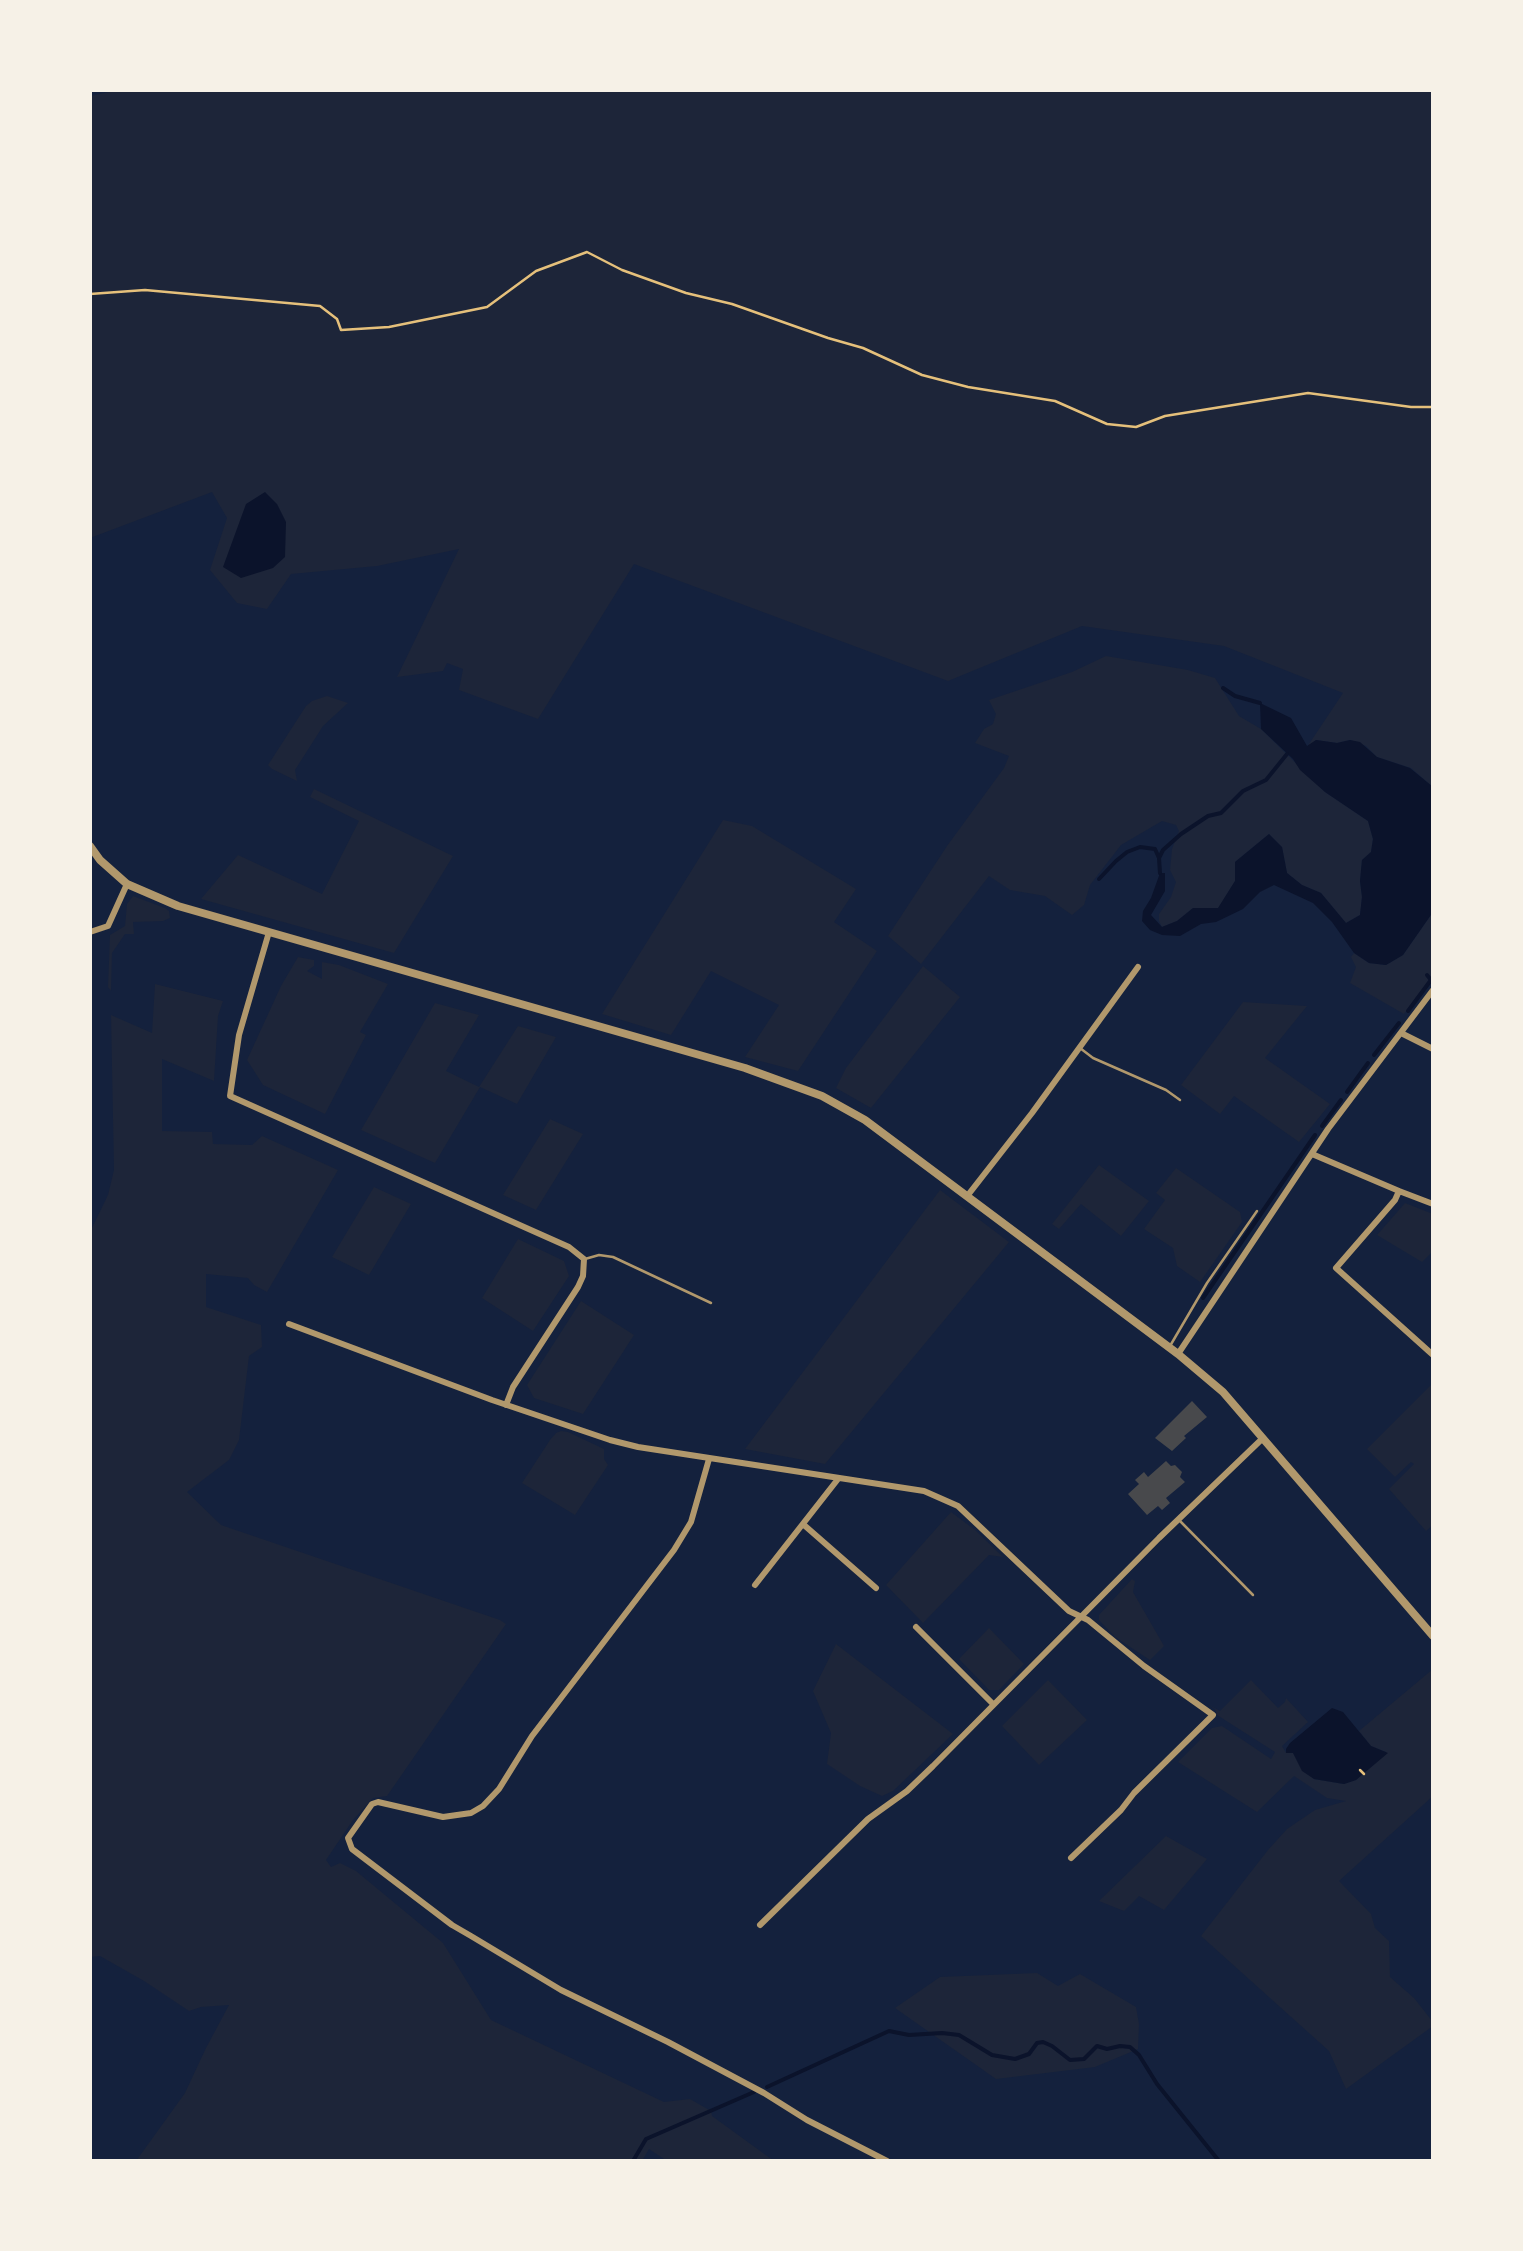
<!DOCTYPE html>
<style>
body{margin:0}
#map{position:relative;width:1523px;height:2251px;overflow:hidden;background:#14213d;font-family:"Work Sans",sans-serif}
canvas{display:block}
.frame{position:absolute;inset:0;border:92px solid #f6f1e7;pointer-events:none}
</style>
<div id="map">
<canvas width="1523" height="2251"></canvas>
<div class="frame"></div>
</div>
<script>
const c = document.querySelector('canvas').getContext('2d');
c.lineJoin = 'round';
function fill(path, color) { c.fillStyle = color; c.fill(path, 'evenodd'); }
const toPath = rows => new Path2D(rows.map(r => 'M' + r).join(''));
function stroke(path, color, width, dash) { c.strokeStyle = color; c.lineWidth = width; c.lineCap = dash ? 'butt' : 'round'; c.setLineDash(dash || []); c.stroke(path); }
const green = toPath([
 [119,90,1433,90,1433,787,1411,768,1377,757,1366,746,1350,740,1337,743,1316,740,1307,747,1343,693,1224,646,1082,626,948,681,634,564,538,719,459,690,463,669,447,663,443,671,397,677,459,549,377,566,291,574,267,609,237,603,210,570,227,518,212,492,90,538,90,96],
 [1106,656,1188,670,1215,678,1239,716,1261,729,1325,792,1368,821,1373,839,1371,852,1362,860,1360,881,1362,897,1360,915,1346,923,1321,893,1302,885,1287,873,1282,847,1269,834,1235,862,1235,881,1218,909,1193,908,1177,921,1162,927,1159,921,1159,914,1171,897,1176,882,1170,870,1172,849,1179,831,1176,825,1162,821,1121,845,1090,885,1084,905,1072,915,1045,896,1010,890,989,876,921,964,888,936,947,846,1004,768,1009,756,975,743,984,729,993,724,996,714,989,700,1072,672],
 [327,696,348,703,323,726,295,770,297,781,272,769,268,765,306,706,312,701],
 [314,789,453,856,394,953,201,899,238,855,322,894,359,821,310,797],
 [723,820,752,826,856,889,834,922,877,951,798,1071,745,1057,779,1005,711,971,671,1035,602,1014],
 [133,896,165,908,169,911,170,918,163,921,133,922,134,934,125,934,112,953,111,991,108,987,110,935,125,926,127,904],
 [1433,912,1432,976,1404,1014,1350,983,1356,967,1351,957,1354,953,1369,963,1386,965,1403,955],
 [298,957,314,960,314,966,307,971,322,979,322,962,339,965,388,984,360,1032,366,1035,325,1114,263,1085,247,1060,281,986],
 [923,966,960,997,871,1108,836,1088,846,1068],
 [155,984,223,1001,218,1016,214,1081,162,1059,162,1131,212,1132,213,1144,252,1145,262,1136,338,1170,267,1292,254,1285,248,1278,206,1274,206,1307,261,1325,262,1347,249,1356,239,1440,229,1460,187,1492,221,1525,500,1620,506,1624,387,1796,373,1798,353,1820,326,1860,331,1867,340,1863,356,1871,443,1943,491,2020,664,2102,690,2099,711,2111,712,2116,774,2161,667,2161,649,2149,642,2161,136,2161,185,2093,206,2048,229,2005,201,2007,189,2011,144,1981,100,1956,90,1957,90,1232,108,1195,114,1170,111,1015,152,1033],
 [1243,1002,1307,1006,1265,1058,1330,1104,1299,1142,1234,1096,1220,1114,1181,1085],
 [435,1003,479,1015,446,1071,479,1087,518,1026,556,1037,517,1104,480,1087,435,1163,361,1130],
 [550,1119,583,1134,536,1210,503,1195],
 [1099,1165,1149,1201,1121,1236,1081,1204,1059,1229,1052,1224],
 [1176,1168,1240,1212,1242,1222,1200,1282,1177,1266,1173,1248,1144,1229,1165,1200,1156,1193],
 [374,1187,411,1204,369,1275,332,1257],
 [940,1190,1009,1242,825,1464,745,1449],
 [1405,1203,1433,1214,1433,1251,1422,1262,1377,1235],
 [518,1239,564,1261,569,1276,533,1331,482,1298],
 [581,1301,634,1335,583,1414,534,1398,527,1385],
 [1433,1383,1433,1525,1426,1531,1389,1489,1414,1464,1411,1462,1395,1477,1367,1449],
 [561,1431,568,1432,604,1449,604,1459,608,1465,575,1515,522,1483,550,1440,556,1433],
 [951,1512,975,1530,1003,1557,989,1555,923,1623,886,1585],
 [1132,1579,1135,1581,1133,1592,1164,1646,1150,1660,1115,1637,1099,1620,1099,1615],
 [989,1628,1024,1664,999,1690,989,1690,959,1659],
 [836,1644,953,1734,893,1791,882,1796,860,1786,827,1764,831,1733,813,1691],
 [1433,1669,1433,1796,1339,1881,1371,1914,1375,1928,1389,1941,1390,1977,1414,1998,1433,2022,1433,2026,1346,2089,1329,2051,1201,1936,1268,1850,1287,1829,1315,1810,1346,1801,1327,1798,1294,1776,1257,1812,1178,1762,1212,1728,1222,1726,1271,1759,1275,1752,1217,1715,1215,1709,1207,1704,1220,1711,1251,1680,1278,1708,1285,1702,1286,1698,1308,1722,1282,1746,1286,1753,1293,1753,1314,1779,1344,1784,1356,1780,1386,1752,1371,1746,1359,1731],
 [1048,1680,1087,1720,1039,1765,1002,1726],
 [1166,1836,1207,1859,1164,1910,1139,1896,1124,1911,1099,1901],
 [1037,1973,1058,1986,1080,1974,1136,2007,1139,2024,1138,2049,1095,2067,996,2079,895,2008,940,1977]
]);
const water = toPath([
 [265,492,277,504,286,522,285,557,273,568,241,578,223,567,246,504],
 [1260,703,1291,718,1307,746,1316,740,1337,743,1350,740,1360,742,1377,757,1410,768,1433,787,1433,912,1403,955,1386,965,1369,963,1354,953,1332,922,1313,903,1274,885,1260,892,1243,909,1216,922,1201,924,1180,936,1162,935,1150,930,1142,921,1143,911,1151,898,1160,873,1165,873,1165,891,1151,915,1162,927,1177,921,1193,908,1218,908,1235,881,1235,862,1269,834,1282,847,1287,873,1302,885,1321,893,1346,923,1360,915,1362,897,1360,881,1362,860,1371,852,1373,839,1368,821,1325,792,1300,770,1293,759,1261,729],
 [1332,1708,1343,1712,1371,1746,1388,1753,1356,1780,1344,1784,1314,1779,1302,1771,1293,1753,1286,1753,1286,1749,1290,1743]
]);
const stream = toPath([
 [1223,688,1235,696,1260,703],
 [1159,858,1163,850,1181,834,1208,816,1221,813,1243,791,1266,780,1287,754],
 [1099,879,1116,861,1127,852,1140,847,1155,849,1159,858,1160,873],
 [1408,1011,1431,980,1427,975],
 [1374,1055,1399,1023],
 [1347,1092,1368,1063],
 [1322,1126,1341,1100],
 [1203,1298,1315,1135],
 [767,2087,889,2031,909,2035,942,2033,959,2035,992,2055,1015,2059,1029,2054,1037,2043,1043,2042,1052,2046,1070,2060,1084,2059,1097,2046,1107,2049,1120,2046,1130,2047,1139,2055,1157,2084,1219,2161],
 [633,2161,646,2139,754,2092]
]);
const building = toPath([
 [1192,1401,1207,1417,1184,1436,1186,1438,1172,1451,1155,1438],
 [1166,1461,1171,1466,1175,1465,1182,1472,1180,1477,1185,1482,1166,1498,1170,1503,1162,1510,1158,1506,1147,1515,1128,1494,1139,1484,1135,1480,1144,1472,1148,1477]
]);
const path = toPath([
 [90,294,145,290,320,306,337,319,341,330,389,327,487,307,536,271,587,252,622,270,686,293,732,304,828,338,863,348,922,375,968,387,1055,401,1107,424,1136,427,1165,416,1308,393,1411,407,1433,407],
 [1360,1770,1364,1774]
]);
const service = toPath([
 [1080,1048,1093,1058,1166,1090,1180,1100],
 [585,1259,599,1255,613,1257,711,1303],
 [1170,1346,1207,1283,1257,1211],
 [1180,1521,1253,1595]
]);
const minor = toPath([
 [90,932,108,926,127,884],
 [269,932,239,1035,230,1096,569,1247,584,1259,583,1276,578,1287,513,1387,506,1405],
 [1401,1033,1433,1049],
 [1312,1154,1399,1191,1395,1200,1336,1268,1433,1355],
 [1399,1191,1433,1204],
 [968,1195,1032,1113,1138,967],
 [289,1324,492,1400,610,1440,638,1447,924,1491,958,1506,1069,1611,1088,1620,1144,1666,1213,1715,1134,1793,1121,1810,1071,1858],
 [1178,1354,1328,1129,1433,990],
 [709,1459,691,1522,674,1550,532,1736,499,1789,483,1806,471,1813,443,1817,378,1802,372,1804,348,1838,352,1849,452,1925,471,1936,561,1990,668,2042,764,2093,807,2120,887,2161],
 [804,1525,876,1588],
 [755,1585,838,1479],
 [916,1627,993,1704],
 [760,1925,868,1819,907,1791,933,1766,1159,1538,1263,1438]
]);
const tertiary = toPath([
 [90,846,100,860,127,884,178,906,745,1068,822,1096,865,1120,1178,1354,1223,1392,1433,1636]
]);
fill(green, '#1d2539');
fill(water, '#0b132b');
stroke(stream, '#0b132b', 4);
fill(building, '#48494c');
stroke(path, '#e5c07b', 2.5);
stroke(service, '#b1986c', 2.5);
stroke(minor, '#b1986c', 6);
stroke(tertiary, '#b1986c', 8);
</script>
